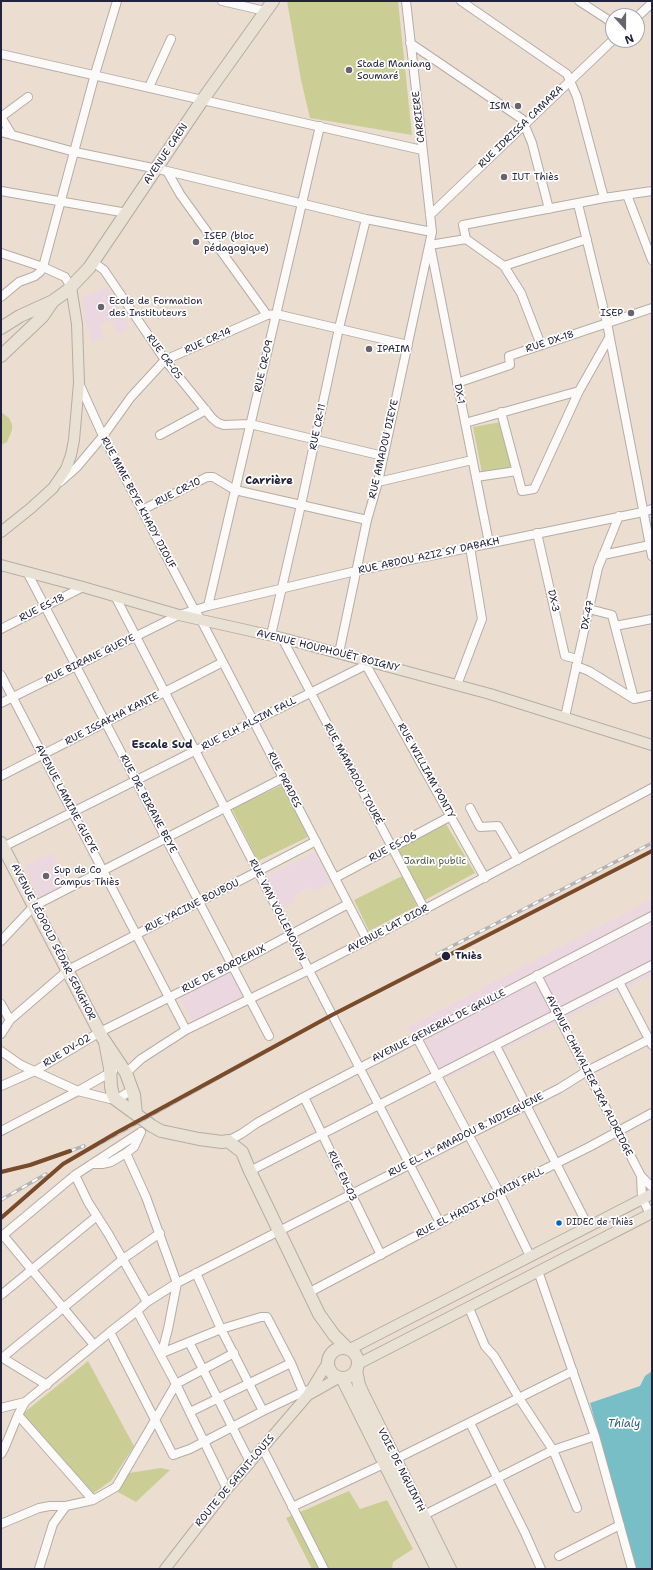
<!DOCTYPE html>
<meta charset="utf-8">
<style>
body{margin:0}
#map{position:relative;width:653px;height:1570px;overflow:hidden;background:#ebded0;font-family:"Shantell Sans",sans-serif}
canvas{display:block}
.frame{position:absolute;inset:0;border:2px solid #22223b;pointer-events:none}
.north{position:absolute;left:605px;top:8px;width:40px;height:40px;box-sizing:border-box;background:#fff;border:1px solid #a7a7b1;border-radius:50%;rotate:159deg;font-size:11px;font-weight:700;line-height:16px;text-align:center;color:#22223b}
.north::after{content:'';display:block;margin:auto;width:14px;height:18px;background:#68646f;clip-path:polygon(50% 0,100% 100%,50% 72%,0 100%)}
</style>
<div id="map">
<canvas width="653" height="1570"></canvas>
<div class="frame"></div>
<div class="north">N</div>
</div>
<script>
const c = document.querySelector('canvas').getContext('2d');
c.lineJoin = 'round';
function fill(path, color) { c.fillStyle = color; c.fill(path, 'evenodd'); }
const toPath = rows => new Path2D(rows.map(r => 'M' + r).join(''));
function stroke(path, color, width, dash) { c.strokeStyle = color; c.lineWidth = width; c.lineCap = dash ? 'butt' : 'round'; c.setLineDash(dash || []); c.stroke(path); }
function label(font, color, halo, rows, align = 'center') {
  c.font = font + ' "Shantell Sans",sans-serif'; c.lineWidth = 3.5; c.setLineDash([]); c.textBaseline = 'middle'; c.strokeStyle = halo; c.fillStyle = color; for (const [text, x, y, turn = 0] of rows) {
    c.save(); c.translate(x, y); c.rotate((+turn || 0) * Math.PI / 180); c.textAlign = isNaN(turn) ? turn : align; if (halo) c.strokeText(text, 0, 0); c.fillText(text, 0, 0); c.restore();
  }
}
const built = toPath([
 [107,287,130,328,117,334,111,320,100,324,104,338,90,343,90,332,88,330,85,317,82,298],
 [315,852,331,882,314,892,311,886,293,896,295,902,283,908,268,881,270,875],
 [52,853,68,886,40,899,24,866],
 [652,899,652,975,438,1083,408,1027],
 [232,970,245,995,193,1022,179,997]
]);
const green = toPath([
 [287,1,398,1,412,135,310,118,301,80],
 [1,412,9,418,12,424,12,430,7,442,1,445],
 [501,422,511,468,482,473,473,427],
 [282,785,308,837,258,861,232,809],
 [446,824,475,873,425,900,396,849],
 [402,876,417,906,369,931,354,900],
 [88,1361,134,1446,111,1481,92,1494,21,1415],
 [161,1468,170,1470,136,1502,116,1491,129,1473],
 [349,1491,360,1509,387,1500,413,1549,393,1562,392,1569,312,1569,286,1518]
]);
const water = toPath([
 [652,1371,652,1569,636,1569,590,1403,640,1386,645,1376]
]);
const minor = toPath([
 [222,1,265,11],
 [461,1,567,74,577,97,604,198],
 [579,1,613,23],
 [637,17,652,3],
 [410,43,522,119,532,143,549,209],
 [1,54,422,150],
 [149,87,171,39],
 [1,117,28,97],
 [1,117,12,135],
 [1,132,75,152,167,171,366,219,432,232],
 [167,171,180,194,267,315],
 [1,191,127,213],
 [627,195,652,260],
 [578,204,607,323,652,556],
 [430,215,613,40],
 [587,239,504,266,466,239,463,225,604,198,652,191],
 [430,245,466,239],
 [431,250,489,543],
 [1,253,43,267,65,277,71,287],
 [93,262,104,270,165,360,212,418,218,423,224,425,250,424,383,456],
 [504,266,521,293,541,345],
 [1,297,19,282,35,276,40,272,43,267,95,74,117,1],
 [79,383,103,436,195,611,201,620,367,940],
 [457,383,510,365,509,356,652,308],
 [501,412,522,491,534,489,579,391,609,338],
 [465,423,579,391],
 [160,435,206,410],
 [476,477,517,471],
 [60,482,77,467,103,436,131,397,165,360,267,315,276,314,408,345],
 [378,482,472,460],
 [142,510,207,477,213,477,235,490,367,520],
 [537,533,565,656,578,659],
 [603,555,650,545],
 [27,572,269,1036],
 [115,596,440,1223],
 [208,606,320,126],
 [589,609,612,615,634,699],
 [615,626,652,619],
 [1,629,83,587],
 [271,635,301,505,339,328,366,219],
 [282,638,425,910],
 [339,653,367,520,378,482,432,232,406,1],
 [366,665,485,878],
 [576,666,589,671,634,699,652,695],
 [1,675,186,1030],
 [457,685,482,619,470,547],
 [1,703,179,615,208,606,356,571,643,512,652,509],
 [565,717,598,568,619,516],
 [1,776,223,662],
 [470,808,480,827,498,826,518,860],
 [1,850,3,847,366,665],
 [335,878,451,816],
 [1,941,34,906,283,778],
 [537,975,641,1176,652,1187],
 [619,982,652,1045],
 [1,1004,10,1020],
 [1,1034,10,1020,68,970,316,841],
 [417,1038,499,1192,530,1256],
 [496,1046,588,1226],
 [1,1051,21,1065,78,1091,110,1099,119,1098,132,1090],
 [126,1073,141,1059,186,1030,309,970,367,940,652,788],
 [1,1086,35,1071,100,1032,232,966,348,904],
 [304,1097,381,1255],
 [1,1131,78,1091,113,1071],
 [228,1141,241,1134,257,1123,304,1097,652,916],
 [92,1164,102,1164,111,1162,126,1153],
 [250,1171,652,965],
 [75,1175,88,1202,109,1235,147,1302],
 [641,1176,642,1198,650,1214],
 [3,1235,94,1345],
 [1,1237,75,1175,141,1132],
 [538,1271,595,1436,632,1569],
 [196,1273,221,1329,263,1411],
 [308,1293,499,1192,589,1147,652,1113],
 [1,1295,97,1216],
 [469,1308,485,1346,494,1356,519,1398,553,1450,577,1508],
 [137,1311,161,1356],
 [110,1332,173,1455,190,1449,263,1411,303,1392,312,1389],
 [189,1342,250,1462],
 [162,1353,221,1329,261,1317,267,1317,291,1363,303,1392],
 [1,1357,47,1385],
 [2,1358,123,1259,160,1233],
 [1,1408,25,1402],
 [190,1412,291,1363],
 [18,1415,93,1500],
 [470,1423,525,1533,541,1569],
 [262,1447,324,1569],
 [1,1454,4,1449,18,1415,25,1402,110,1332,137,1311,147,1302,177,1283,560,1088,587,1071,652,1038],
 [396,1459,573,1371],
 [227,1489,176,1384,234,1353],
 [292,1507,386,1463],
 [424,1515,553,1450,595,1436],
 [1,1524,39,1508,50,1506,66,1506,93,1500,116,1487,176,1384,161,1356,168,1329,177,1283,146,1197,126,1153,134,1147,141,1132],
 [559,1556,620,1525],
 [39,1569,53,1524,66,1506]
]);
const major = toPath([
 [1,532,31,508,53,488,66,469,71,455,74,440,79,383,77,324,71,287],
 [1,565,83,587,179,615,282,638,490,694,652,745],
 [350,1349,652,1194],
 [358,1364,652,1213],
 [310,1394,340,1377],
 [165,1569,227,1489,308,1395,328,1362]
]);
const highway = toPath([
 [1,328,20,316,53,301],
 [1,356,42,317,53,301,67,291,89,268,201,102,273,1],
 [1,843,102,1037,126,1073,134,1095,136,1114],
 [105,1042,110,1068,111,1087,113,1095,115,1099,126,1107,152,1126,161,1131,199,1139,222,1142,228,1141,242,1152,250,1171,319,1314,334,1335,347,1348],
 '328 1363a15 15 0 1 1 30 0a15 15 0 1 1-30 0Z',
 [356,1370,359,1385,363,1394,450,1569],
 [342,1378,437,1569]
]);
const rail = toPath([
 [437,954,652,843],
 [1,1172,30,1165,84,1146],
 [1,1200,46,1174],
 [1,1218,63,1164,332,1015,446,956]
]);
const rail1 = toPath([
 [1,1172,30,1165,70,1151],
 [1,1218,63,1164,116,1133,332,1015,652,851]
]);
const markers = [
 [349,70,4,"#68646f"],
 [518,106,4,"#68646f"],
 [504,177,4,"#68646f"],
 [196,242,4,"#68646f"],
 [101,307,4,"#68646f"],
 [631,313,4,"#68646f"],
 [369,349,4,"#68646f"],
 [46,876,4,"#68646f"],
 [446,956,5,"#22223b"],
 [559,1223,3.5,"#0065bd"]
];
const busNames = [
 ["DIDEC de Thiès",566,1223]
];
const poiNames = [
 ["Stade Maniang",357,64],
 ["Soumaré",357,76],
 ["ISM",510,106,"right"],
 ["IUT Thiès",512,177],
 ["ISEP (bloc",204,236],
 ["pédagogique)",204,248],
 ["Ecole de Formation",109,301],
 ["des Instituteurs",109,313],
 ["ISEP",623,313,"right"],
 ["IPAIM",377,349],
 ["Sup de Co",54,870],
 ["Campus Thiès",54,882]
];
const streetNames = [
 ["CARRIERE",419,117,-96],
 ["RUE IDRISSA CAMARA",521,127,-44],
 ["AVENUE CAEN",166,154,-56],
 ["RUE CR-14",208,341,-24],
 ["RUE DX-18",550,342,-18],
 ["RUE CR-05",164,357,54],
 ["RUE CR-09",264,366,-77],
 ["DX-1",459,394,79],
 ["RUE CR-11",318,427,-78],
 ["RUE AMADOU DIEYE",384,449,-77],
 ["RUE CR-10",178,492,-27],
 ["RUE MME BEYE KHADY DIOUF",138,503,62],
 ["RUE ABDOU AZIZ SY DABAKH",429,556,-12],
 ["DX-3",553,601,77],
 ["RUE ES-18",42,608,-27],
 ["DX-47",588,615,-78],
 ["AVENUE HOUPHOUËT BOIGNY",328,651,14],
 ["RUE BIRANE GUEYE",90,659,-26],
 ["RUE ISSAKHA KANTE",112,719,-27],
 ["RUE ELH ALSIM FALL",249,724,-27],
 ["RUE WILLIAM PONTY",426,771,61],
 ["RUE MAMADOU TOURÉ",353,774,62],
 ["RUE PRADES",284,780,63],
 ["AVENUE LAMINE GUEYE",66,799,62],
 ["RUE DR. BIRANE BEYE",148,804,62],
 ["RUE ES-06",393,847,-28],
 ["RUE YACINE BOUBOU",192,906,-27],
 ["RUE VAN VOLLENOVEN",277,910,63],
 ["AVENUE LAT DIOR",388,929,-28],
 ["AVENUE LÉOPOLD SÉDAR SENGHOR",53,942,63],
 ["RUE DE BORDEAUX",224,969,-27],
 ["AVENUE GENERAL DE GAULLE",439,1026,-27],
 ["RUE DV-02",67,1051,-31],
 ["AVENUE CHAVALIER IRA ALDRIDGE",589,1076,63],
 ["RUE EL. H. AMADOU B. NDIEGUENE",466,1135,-27],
 ["RUE EN-03",342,1176,65],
 ["RUE EL HADJI KOYMIN FALL",480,1203,-27],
 ["VOIE DE NGUINTH",401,1470,63],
 ["ROUTE DE SAINT-LOUIS",235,1481,-50]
];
const parkNames = [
 ["Jardin public",435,861]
];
const stopNames = [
 ["Thiès",455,956]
];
const neighbourhoodNames = [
 ["Carrière",269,481],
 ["Escale Sud",162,745]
];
const waterNames = [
 ["Thialy",624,1424]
];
fill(built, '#ebd7df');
fill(green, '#cace95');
fill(water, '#77bec7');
stroke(minor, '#b5aca6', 10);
stroke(major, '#b5aca6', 12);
stroke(highway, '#b5aca6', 14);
stroke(minor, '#fcfaf8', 8);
stroke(major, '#e9e1d4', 10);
stroke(highway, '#e9e1d4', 12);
stroke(rail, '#b4b2b3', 3.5);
stroke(rail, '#fff', 2, [6]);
stroke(rail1, '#7a4b2a', 4);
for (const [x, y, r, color] of markers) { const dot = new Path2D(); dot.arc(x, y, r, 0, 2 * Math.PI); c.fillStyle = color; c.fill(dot); stroke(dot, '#fff', 1.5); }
label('9px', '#22223b', '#fff', busNames, 'left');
label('10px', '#22223b', '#fff', poiNames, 'left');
label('10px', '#22223b', '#fff', streetNames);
label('10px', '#535a4a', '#fff', parkNames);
label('bold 10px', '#22223b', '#fff', stopNames, 'left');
label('bold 11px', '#22223b', '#fff', neighbourhoodNames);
label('italic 11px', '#326278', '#fff', waterNames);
</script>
